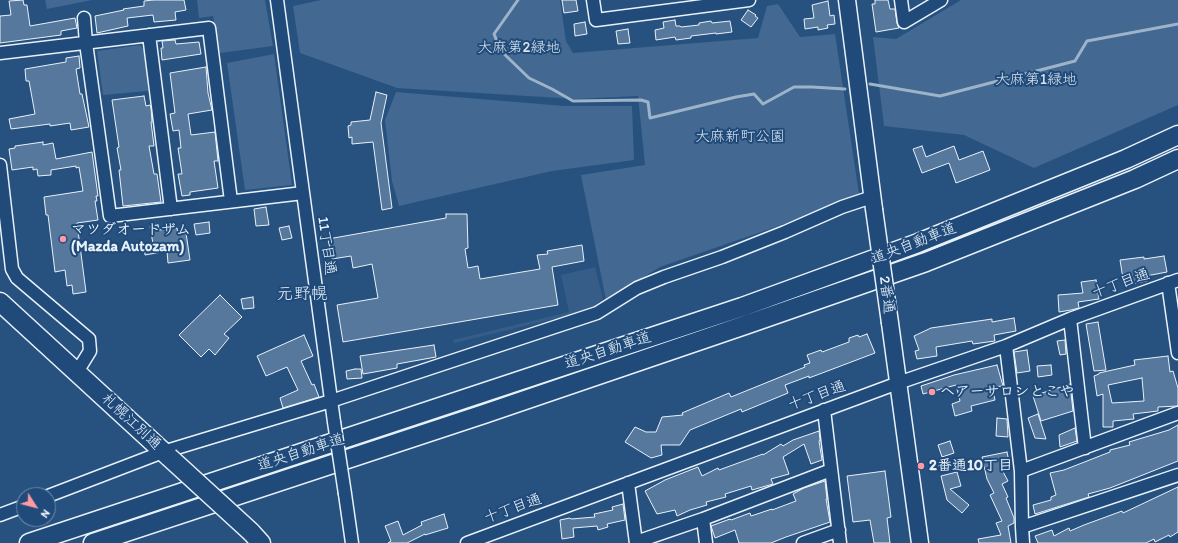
<!DOCTYPE html>
<meta charset="utf-8">
<style>
body{margin:0}
#map{position:relative;width:1178px;height:543px;overflow:hidden;background:#27517f;font-family:Itim,sans-serif}
canvas{display:block}
.north{position:absolute;left:16px;top:487px;width:40px;height:40px;box-sizing:border-box;background:#1f4a7a;border:1px solid #6f8dac;border-radius:50%;rotate:126deg;font-size:11px;font-weight:700;line-height:16px;text-align:center;color:#e8f1f8}
.north::after{content:'';display:block;margin:auto;width:14px;height:18px;background:#ff9aa2;clip-path:polygon(50% 0,100% 100%,50% 72%,0 100%)}
</style>
<div id="map">
<canvas width="1178" height="543"></canvas>
<div class="north">N</div>
</div>
<script>
const c = document.querySelector('canvas').getContext('2d');
c.lineJoin = 'round';
function fill(path, color) { c.fillStyle = color; c.fill(path, 'evenodd'); }
const toPath = rows => new Path2D(rows.map(r => 'M' + r).join(''));
function stroke(path, color, width, dash) { c.strokeStyle = color; c.lineWidth = width; c.lineCap = dash ? 'butt' : 'round'; c.setLineDash(dash || []); c.stroke(path); }
function label(font, color, halo, rows, align = 'center') {
  c.font = font + ' Itim,"Klee One",sans-serif'; c.lineWidth = 4; c.setLineDash([]); c.textBaseline = 'middle'; c.strokeStyle = halo; c.fillStyle = color; for (const [text, x, y, turn = 0] of rows) {
    c.save(); c.translate(x, y); c.rotate((+turn || 0) * Math.PI / 180); c.textAlign = isNaN(turn) ? turn : align; if (halo) c.strokeText(text, 0, 0); c.fillText(text, 0, 0); c.restore();
  }
}
const built = toPath([
 [595,267,603,299,587,311,454,343,453,340,569,312,561,275]
]);
const green = toPath([
 [45,0,92,0,47,9],
 [197,0,265,0,273,46,220,53,213,16,199,18],
 [321,0,560,0,566,41,573,53,758,38,767,6,778,4,800,37,835,34,859,194,813,214,660,267,606,300,581,175,645,165,638,96,576,99,397,88,300,53,293,6],
 [961,0,1178,0,1178,105,1034,168,964,135,884,126,873,37,896,39],
 [140,45,146,53,148,91,103,95,97,51],
 [274,54,292,185,245,190,227,63],
 [396,92,564,106,632,106,634,160,552,171,399,206,392,181,385,120]
]);
const stream = toPath([
 [518,0,494,34,501,51,529,78,552,89,573,101,641,100,648,102,650,118,736,97,754,94,763,104,794,87,812,87,845,89],
 [870,84,940,96,1075,61,1087,41,1178,24]
]);
const building = toPath([
 [23,0,24,5,27,5,30,26,75,18,77,28,61,31,61,35,0,43,0,16,11,15,9,1,23,0],
 [153,0,184,0,186,10,175,12,176,20,154,22,153,15,127,18,128,26,97,33,95,16,124,10,123,9,144,6,144,1,153,0],
 [562,0,576,0,578,11,564,13,562,0],
 [875,0,888,0,890,9,895,9,897,23,899,28,876,32,872,4,875,4,875,0],
 [828,1,830,16,834,15,835,24,827,25,828,28,818,30,818,27,805,29,804,19,814,18,812,5,828,1],
 [748,10,756,15,755,16,758,18,751,27,741,20,748,10],
 [675,20,676,26,680,26,681,27,699,25,699,23,711,21,712,23,730,21,732,32,716,34,716,33,691,36,691,38,676,40,675,37,656,40,655,30,664,28,663,22,675,20],
 [585,22,587,34,575,36,574,24,585,22],
 [628,29,630,43,618,44,616,31,628,29],
 [175,40,176,44,199,42,201,54,162,60,161,48,163,48,162,41,175,40],
 [79,56,80,68,76,69,80,94,82,94,89,127,71,130,70,123,50,126,50,124,11,129,9,119,35,114,29,81,26,81,25,69,66,62,66,58,79,56],
 [206,67,208,93,212,110,188,114,191,135,215,132,218,161,214,161,218,188,190,192,190,195,182,196,178,174,182,174,178,148,181,148,179,130,173,131,170,114,175,113,170,73,206,67],
 [376,92,387,95,381,123,392,208,382,210,373,142,352,144,352,137,349,138,348,126,351,125,351,122,370,120,376,92],
 [144,96,146,106,150,105,151,108,152,122,151,122,154,146,149,146,154,174,157,174,161,202,123,206,119,170,121,170,117,148,119,147,112,100,144,96],
 [43,142,43,145,53,143,56,159,92,152,98,196,96,196,97,201,95,201,98,220,77,223,86,292,73,294,72,285,67,286,65,270,55,272,48,215,46,215,44,197,83,191,79,167,76,168,76,166,51,170,51,175,38,176,37,169,33,170,33,167,12,170,9,149,15,148,15,146,43,142],
 [922,146,926,157,954,146,959,160,983,151,990,170,956,183,949,163,922,173,913,149,922,146],
 [266,207,269,225,256,226,254,209,266,207],
 [446,214,467,214,468,248,465,249,468,268,478,266,480,279,540,269,537,255,548,254,547,251,582,245,584,261,552,267,558,305,343,342,337,305,378,298,372,264,353,268,351,256,332,259,328,239,446,218,446,214],
 [209,222,210,233,196,235,194,224,209,222],
 [158,225,159,230,177,228,178,234,186,233,190,260,168,263,167,251,145,255,144,245,153,244,150,226,158,225],
 [289,226,292,238,282,240,279,228,289,226],
 [1164,256,1167,272,1146,276,1147,281,1124,285,1120,260,1144,257,1144,259,1164,256],
 [1096,280,1099,299,1078,302,1079,308,1071,310,1059,312,1058,295,1083,293,1081,282,1096,280],
 [220,295,242,317,224,334,229,338,215,355,209,349,201,357,179,335,220,295],
 [253,297,254,308,243,309,241,299,253,297],
 [1014,318,1016,331,994,335,995,341,973,344,972,341,936,347,937,356,917,359,915,351,919,350,914,336,931,328,992,319,992,322,1014,318],
 [1098,322,1106,370,1094,371,1086,324,1098,322],
 [867,334,875,353,809,378,809,376,785,385,788,393,742,412,741,409,690,430,680,445,661,445,662,455,651,458,625,442,635,427,646,432,656,432,662,417,683,415,682,413,729,393,731,397,805,367,804,365,810,363,807,355,821,350,822,352,849,342,849,338,858,335,859,337,867,334],
 [304,335,313,356,301,361,312,385,314,384,319,397,283,408,280,398,298,390,287,367,266,376,257,356,304,335],
 [1065,340,1066,354,1060,355,1057,341,1065,340],
 [434,345,436,357,397,364,397,368,363,374,360,356,434,345],
 [1027,350,1030,371,1017,373,1014,352,1027,350],
 [1168,356,1170,372,1173,371,1178,388,1178,406,1158,407,1158,411,1133,414,1134,419,1113,421,1113,427,1103,427,1103,394,1097,396,1094,376,1099,374,1099,373,1135,365,1134,360,1168,356],
 [1142,378,1144,401,1112,403,1108,385,1142,378],
 [997,365,1003,386,992,387,995,400,971,406,972,411,955,416,952,404,960,401,956,385,923,394,921,386,954,375,997,365],
 [1051,365,1052,375,1038,377,1037,366,1051,365],
 [355,369,361,369,362,378,347,379,346,371,355,369],
 [1070,384,1073,411,1041,421,1033,396,1070,384],
 [1038,414,1046,439,1035,438,1028,418,1038,414],
 [997,418,1007,419,1008,437,996,436,997,418],
 [1178,425,1178,461,1110,488,1088,494,1089,497,1035,514,1033,505,1051,500,1051,497,1056,495,1050,473,1064,470,1110,452,1110,450,1130,445,1129,442,1169,430,1178,425],
 [1075,428,1077,441,1060,447,1059,435,1075,428],
 [819,431,820,440,819,441,822,460,811,464,804,444,783,457,789,474,771,479,773,484,752,490,751,486,725,494,726,497,706,502,707,505,690,510,677,516,675,510,657,514,645,491,665,480,698,467,702,476,718,468,719,470,763,454,763,455,781,444,783,446,793,440,819,431],
 [950,441,954,453,942,457,938,445,950,441],
 [1007,452,1010,466,1001,468,1008,481,1002,484,1008,497,1006,498,1014,518,1014,523,1008,526,1011,543,979,543,978,539,1001,535,996,523,1002,521,990,495,994,493,987,479,982,457,1007,452],
 [885,471,891,517,887,518,890,543,874,543,870,520,853,522,847,476,885,471],
 [957,472,961,486,950,489,969,505,962,513,947,500,941,476,957,472],
 [825,481,827,499,826,499,830,522,786,537,771,543,739,543,735,530,715,538,711,526,730,519,731,520,750,513,751,516,772,509,772,510,796,501,793,494,804,488,825,481],
 [1178,487,1178,532,1170,537,1169,535,1155,542,1154,539,1146,543,1038,543,1035,536,1052,530,1054,536,1069,528,1070,531,1084,525,1122,511,1123,513,1178,487],
 [623,504,625,520,607,524,608,527,598,530,597,526,573,528,574,537,562,539,560,520,570,518,571,519,595,517,594,514,613,510,612,507,623,504],
 [444,514,448,528,425,535,425,534,407,543,388,543,391,541,385,526,398,521,403,535,422,525,421,522,444,514]
]);
const minor = toPath([
 [277,0,334,422],
 [593,0,596,20,749,0],
 [901,0,904,22,941,0],
 [84,18,86,43,110,216,303,193],
 [149,35,171,209],
 [0,53,209,28,231,201],
 [0,165,12,269,17,278,89,339,90,351,77,372],
 [1168,283,1178,353],
 [1070,319,1085,448],
 [1006,346,1021,471,1022,527,1023,543],
 [824,410,840,543],
 [1021,471,1178,413],
 [628,483,636,543],
 [345,494,352,543],
 [48,496,163,452,331,401,597,313,637,288,664,277,722,257,785,232,842,207,872,197],
 [0,515,24,506],
 [703,519,706,543],
 [1022,527,1178,475],
 [636,542,703,519,831,470],
 [467,543,898,383,1006,346,1070,319,1178,280],
 [803,543,839,530]
]);
const major = toPath([
 [847,0,874,209],
 [890,323,920,543]
]);
const highway = toPath([
 [0,302,169,457],
 [251,532,261,543],
 [29,543,742,307,918,243,1126,159,1178,135],
 [93,543,484,414,748,324,926,262,1135,179,1178,159]
]);
const minorBridge = toPath([
 [334,422,345,494]
]);
const majorBridge = toPath([
 [874,209,890,323]
]);
const highwayBridge = toPath([
 [169,457,251,532]
]);
const markers = [
 [63,239,4,"#ff9aa2"],
 [932,392,4,"#ff9aa2"],
 [921,466,4,"#ff9aa2"]
];
const parkNames = [
 ["大麻第2緑地",519,48],
 ["大麻第1緑地",1036,80],
 ["大麻新町公園",740,137]
];
const poiNames = [
 ["マツダオートザム",71,230],
 ["(Mazda Autozam)",71,247],
 ["ヘアーサロンとこや",940,392],
 ["2番通10丁目",929,466]
];
const streetNames = [
 ["道央自動車道",914,244,-21],
 ["11丁目通",326,246,82],
 ["十丁目通",1121,284,-20],
 ["2番通",886,295,82],
 ["道央自動車道",608,351,-18],
 ["十丁目通",817,396,-20],
 ["札幌江別通",131,422,43],
 ["道央自動車道",301,453,-18],
 ["十丁目通",513,509,-20]
];
const quarterNames = [
 ["元野幌",302,295]
];
fill(built, '#355d88');
fill(green, '#436891');
stroke(stream, '#9db3c9', 3);
fill(building, '#57789d');
stroke(building, '#e8f1f8', 1);
stroke(minor, '#e8f1f8', 15);
stroke(major, '#e8f1f8', 19);
stroke(highway, '#e8f1f8', 21);
stroke(minor, '#1f4a7a', 12);
stroke(major, '#1f4a7a', 16);
stroke(highway, '#1f4a7a', 18);
stroke(minorBridge, '#e8f1f8', 15, []);
stroke(majorBridge, '#e8f1f8', 19, []);
stroke(highwayBridge, '#e8f1f8', 21, []);
stroke(minorBridge, '#1f4a7a', 12);
stroke(majorBridge, '#1f4a7a', 16);
stroke(highwayBridge, '#1f4a7a', 18);
for (const [x, y, r, color] of markers) { const dot = new Path2D(); dot.arc(x, y, r, 0, 2 * Math.PI); c.fillStyle = color; c.fill(dot); stroke(dot, '#1f4a7a', 1.5); }
label('15px', '#d8e3ee', '#1f4a7a', parkNames);
label('bold 15px', '#e8f1f8', '#1f4a7a', poiNames, 'left');
label('15px', '#e8f1f8', '#1f4a7a', streetNames);
label('17px', '#e8f1f8', '#1f4a7a', quarterNames);
</script>
